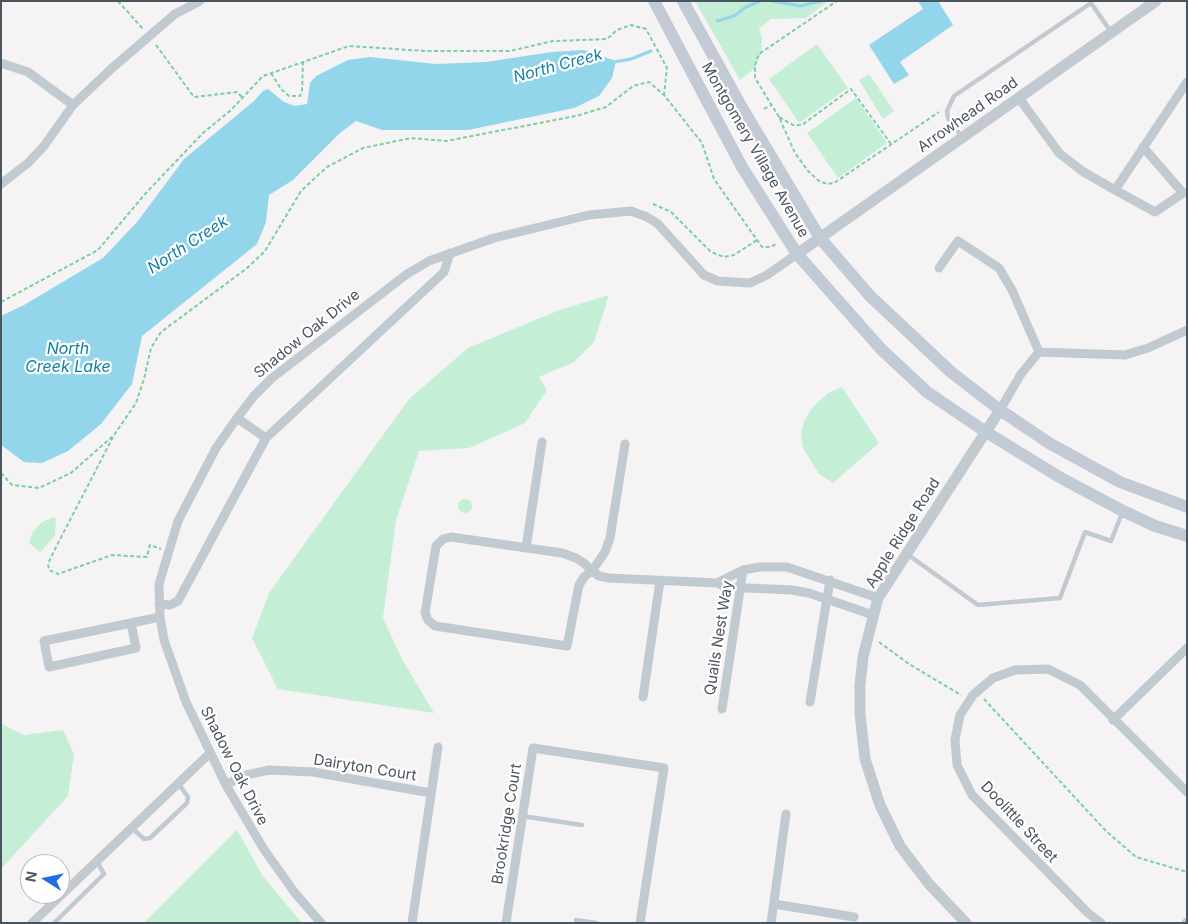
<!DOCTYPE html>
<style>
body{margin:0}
#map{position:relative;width:1188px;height:924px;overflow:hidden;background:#f5f3f3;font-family:Inter,sans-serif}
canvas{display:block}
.frame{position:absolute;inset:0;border:2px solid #4b5560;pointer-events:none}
.north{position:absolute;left:20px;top:854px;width:50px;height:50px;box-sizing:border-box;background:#fff;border:1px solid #b7bbbf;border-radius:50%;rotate:280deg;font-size:14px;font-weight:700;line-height:20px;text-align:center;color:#4b5560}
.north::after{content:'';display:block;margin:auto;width:18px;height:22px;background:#216de1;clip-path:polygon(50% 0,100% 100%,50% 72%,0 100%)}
</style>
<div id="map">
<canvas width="1188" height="924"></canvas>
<div class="frame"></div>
<div class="north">N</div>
</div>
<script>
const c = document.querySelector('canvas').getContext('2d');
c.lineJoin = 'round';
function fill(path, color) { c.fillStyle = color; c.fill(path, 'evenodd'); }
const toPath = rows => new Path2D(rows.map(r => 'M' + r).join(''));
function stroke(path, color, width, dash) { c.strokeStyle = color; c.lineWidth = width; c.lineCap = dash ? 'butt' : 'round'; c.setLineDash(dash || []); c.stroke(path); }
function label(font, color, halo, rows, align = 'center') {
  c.font = font + ' Inter,sans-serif'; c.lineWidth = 4.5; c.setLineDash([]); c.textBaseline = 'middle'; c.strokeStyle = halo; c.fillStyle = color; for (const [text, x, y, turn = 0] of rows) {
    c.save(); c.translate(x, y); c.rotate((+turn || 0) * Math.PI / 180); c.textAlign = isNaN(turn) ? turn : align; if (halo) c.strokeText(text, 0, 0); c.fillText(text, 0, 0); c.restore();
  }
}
const green = toPath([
 [695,1,828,1,806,18,771,19,759,29,762,38,761,53,755,68,740,80],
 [817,44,848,88,799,123,769,79],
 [869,74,894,111,883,119,859,80],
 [856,98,887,143,838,178,807,133],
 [609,295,594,342,574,362,539,377,547,390,525,423,469,448,419,451,396,520,383,618,402,659,434,713,278,689,252,638,269,593,409,399,468,348,557,311],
 [842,387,879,443,833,483,819,474,803,448,801,434,804,421,812,408,828,393],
 '458 506a7 7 0 1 1 14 0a7 7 0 1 1-14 0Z',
 [54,517,56,519,55,536,40,552,29,543,32,533,42,522],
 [1,724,24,735,63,730,74,754,68,796,1,869],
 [237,830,262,875,302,923,144,923]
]);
const water = toPath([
 [918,1,938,1,953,25,900,62,909,75,894,84,869,45,923,9],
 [584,50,616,61,612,78,599,96,574,108,468,130,382,130,356,121,340,133,293,180,269,195,266,222,257,244,142,336,132,384,101,424,68,451,42,463,24,462,1,445,1,316,24,305,103,258,137,222,184,159,254,101,263,91,268,89,284,102,295,106,307,104,310,83,316,76,348,60,370,57,436,64,486,62,552,52]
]);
const stream = toPath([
 [772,1,800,6,821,1],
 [717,21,734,16,746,7,760,1],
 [614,62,631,59,651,51]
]);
const path = toPath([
 [118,1,143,29],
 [156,45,194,97,237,92,242,97],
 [271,73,281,89,289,96,300,96,302,91,303,62],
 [764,109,771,105],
 [779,117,755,78,755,65,759,54,837,1],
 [891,144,851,89,802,125,793,125,779,117,795,153,808,171,819,181,827,184,834,183,939,112],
 [653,204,671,212,711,252,724,257,734,255,757,240],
 [1,302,98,250,145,194,203,133,231,110,263,76,349,46,425,51,510,51,553,41,607,39,617,30,631,25,646,29,667,68,664,95],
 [113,437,55,549,48,564,49,570,58,574,112,555,147,557,150,545,161,549],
 [1,473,12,485,39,488,71,473,114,435,136,403,144,379,151,348,161,332,246,269,265,251,301,191,327,167,363,148,411,138,446,141,576,116,606,107,633,86,649,82,664,95,702,143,714,179,762,247,771,247,776,244],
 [879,642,909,664,961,695],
 [984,699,1105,830,1136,857,1187,872]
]);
const service = toPath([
 [961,136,948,118,947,111,954,96,1091,3,1111,32],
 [907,554,978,605,1060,598,1085,532,1111,541,1123,511],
 [522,816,582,825],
 [132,828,144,839,150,838,187,803,188,797,178,783],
 [576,920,596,923],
 [54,923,104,874,97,862]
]);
const minor = toPath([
 [1,63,28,72,73,105],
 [1019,98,1059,153,1082,171,1115,190,1187,82],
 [1,184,28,163,44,146,73,105,111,69,175,14,200,1],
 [1115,190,1155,212,1183,193,1143,147],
 [939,268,958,241,999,268,1012,290,1039,352],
 [1039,352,1125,355,1148,348,1187,330],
 [1000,410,1021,374,1039,352],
 [237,418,266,438],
 [625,444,610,538,605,552,592,571,584,577,579,585,567,646,435,626,428,620,425,613,436,546,443,539,451,537,562,553,576,558,584,563,592,571,599,576,609,578,717,583,726,587,792,590,809,593,873,615],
 [526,548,542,442],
 [717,583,743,570,760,567,787,567,878,598],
 [159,604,170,605,178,601,266,438,444,272,450,253],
 [131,623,136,648,49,667,44,641,160,617],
 [643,697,660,581],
 [810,702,830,580],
 [722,709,743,570],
 [1113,720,1187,648],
 [226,785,242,776,269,770,313,772,431,793],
 [774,904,854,917],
 [32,923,209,754],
 [321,923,295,893,263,848,226,785,186,702,164,640,160,617,159,584,178,521,216,448,237,418,254,396,272,378,407,274,429,261,494,238,589,215,631,211,647,217,658,224,704,275,718,281,750,283,767,275,797,254],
 [412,923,438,747],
 [506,923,533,748,664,768,640,923],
 [771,923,786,814],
 [1101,923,1088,913,972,795,957,765,955,740,960,715,973,695,993,678,1015,670,1048,669,1080,685,1187,792],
 [1186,923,1187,922]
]);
const tertiary = toPath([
 [797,254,1156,1],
 [966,923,929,884,900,846,880,805,865,759,860,714,860,685,863,657,878,598,1000,410]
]);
const secondary = toPath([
 [654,1,742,167,797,254,881,349,927,392,986,432,1061,478,1123,511,1155,526,1187,536],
 [683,1,741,106,820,238,870,296,951,372,1000,410,1049,443,1120,482,1187,507]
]);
const streetNames = [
 ["Arrowhead Road",968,115,-35],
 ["Montgomery Village Avenue",755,150,60],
 ["Shadow Oak Drive",307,334,-39],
 ["Apple Ridge Road",903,533,-58],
 ["Quails Nest Way",719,638,-81],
 ["Shadow Oak Drive",234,766,63],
 ["Dairyton Court",365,768,9],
 ["Doolittle Street",1019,822,47],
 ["Brookridge Court",507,824,-81]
];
const waterNames = [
 ["North Creek",558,66,-15],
 ["North Creek",188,245,-33],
 ["North",68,349],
 ["Creek Lake",68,367]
];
fill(green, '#c4efd6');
fill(water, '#93d5eb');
stroke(stream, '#93d5eb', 3);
stroke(path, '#7dcda8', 2, [4, 2.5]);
stroke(service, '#c1c9d1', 4.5);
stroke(minor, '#c1c9d1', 9);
stroke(tertiary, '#c1c9d1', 11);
stroke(secondary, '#c1cad5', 12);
label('15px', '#4b5560', '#fff', streetNames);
label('italic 16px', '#1180a5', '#fff', waterNames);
</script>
